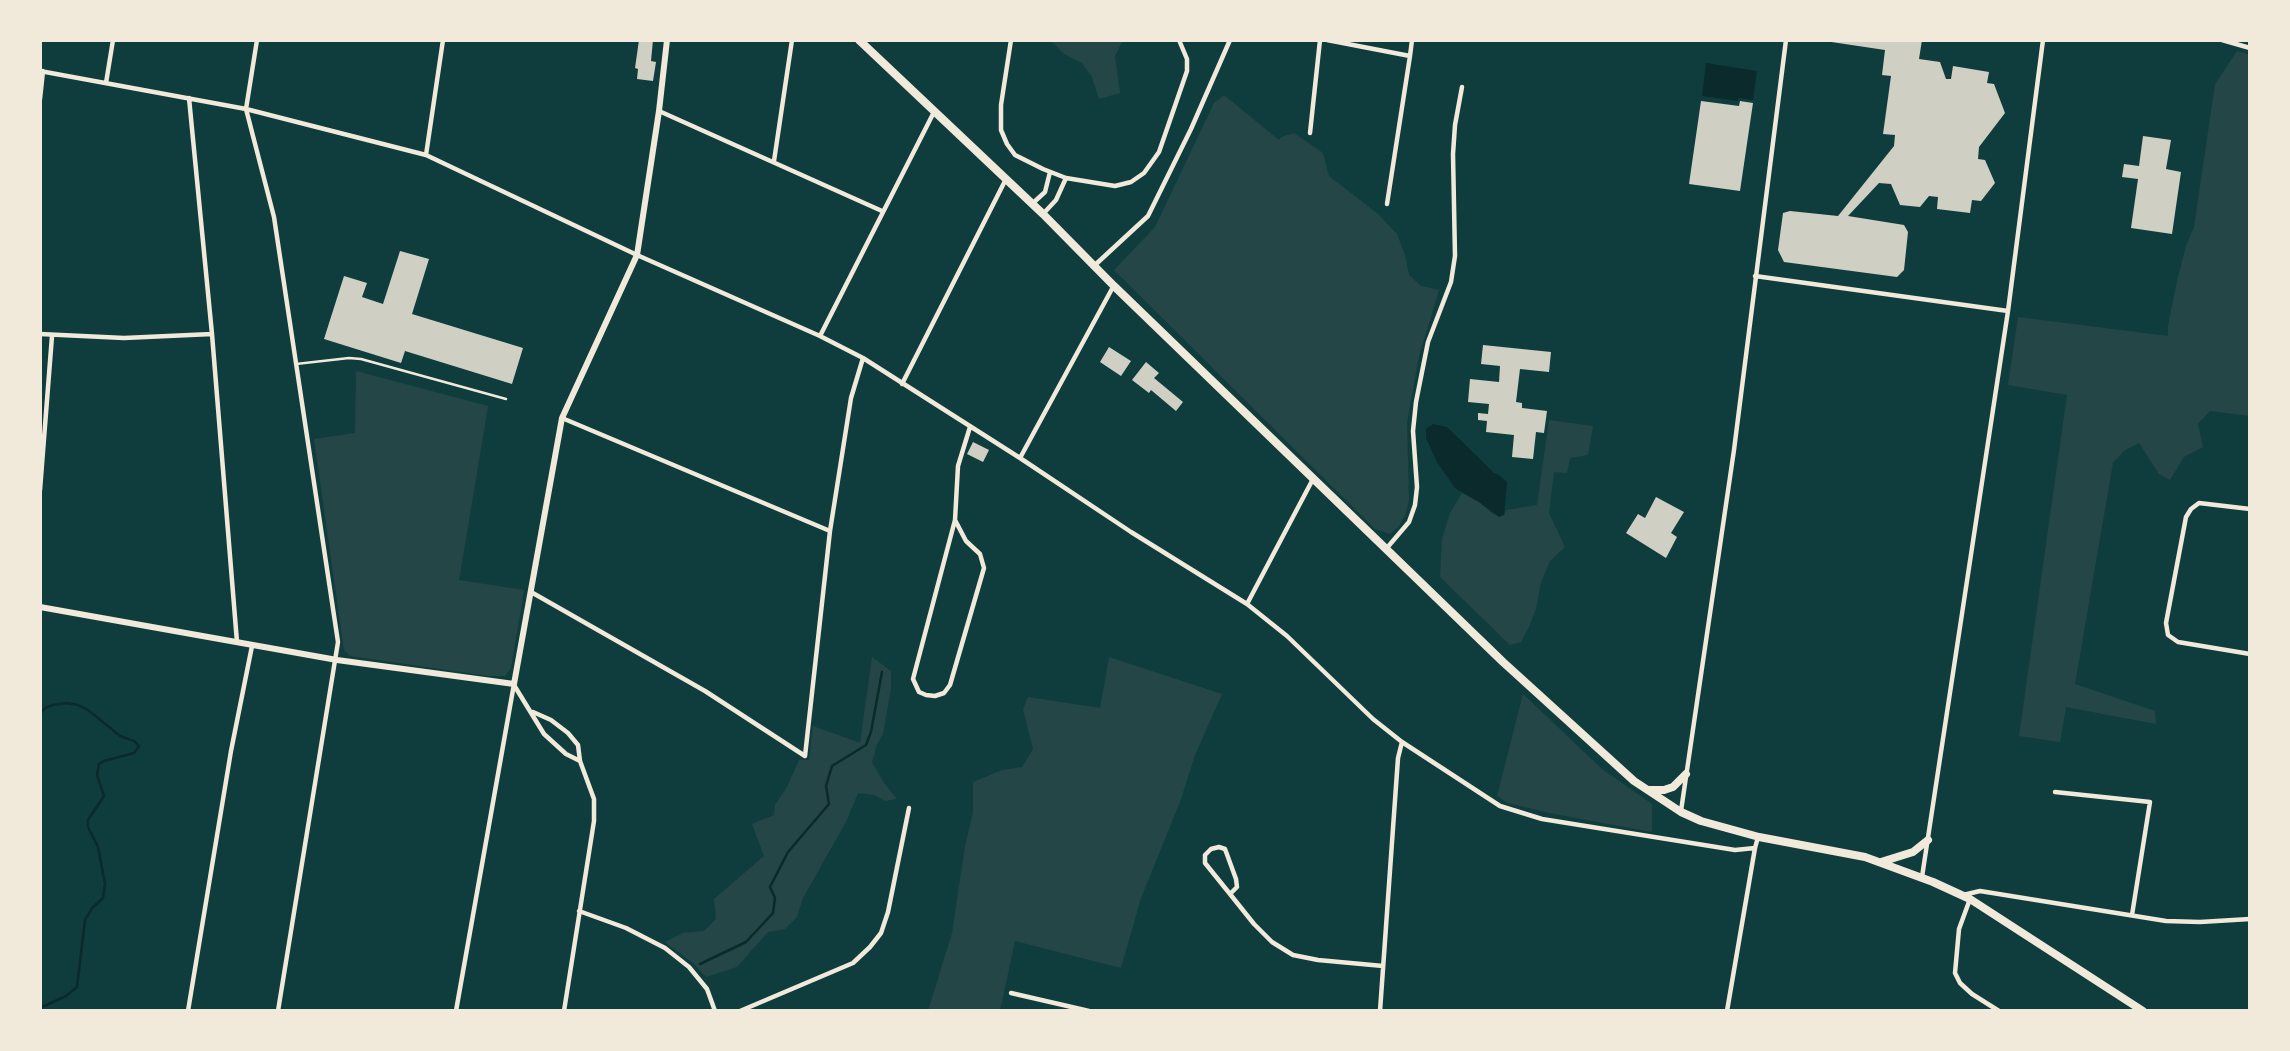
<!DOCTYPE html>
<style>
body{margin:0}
#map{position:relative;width:2290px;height:1051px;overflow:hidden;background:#0f3d3e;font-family:"Open Sans",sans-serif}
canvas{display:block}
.frame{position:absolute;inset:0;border:42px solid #f1e9da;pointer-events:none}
</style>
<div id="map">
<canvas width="2290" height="1051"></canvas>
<div class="frame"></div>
</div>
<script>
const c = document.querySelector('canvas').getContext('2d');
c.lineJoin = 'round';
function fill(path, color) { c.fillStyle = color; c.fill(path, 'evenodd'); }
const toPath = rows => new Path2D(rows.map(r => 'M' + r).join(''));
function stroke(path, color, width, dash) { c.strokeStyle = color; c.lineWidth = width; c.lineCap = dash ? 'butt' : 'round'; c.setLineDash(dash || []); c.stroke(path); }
const green = toPath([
 [1050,40,1123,40,1115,56,1120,93,1099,99,1092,77,1082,63,1064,54],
 [2237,51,2250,55,2250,416,2210,411,2198,424,2203,447,2184,457,2170,480,2159,474,2139,443,2124,451,2113,463,2075,684,2155,711,2156,724,2066,707,2060,742,2019,736,2067,395,2008,385,2018,317,2168,336,2168,326,2177,281,2186,246,2194,227,2215,84],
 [1224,95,1279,140,1281,137,1294,133,1323,153,1329,176,1378,214,1397,234,1405,255,1409,275,1421,286,1439,290,1419,356,1407,423,1409,499,1406,513,1399,526,1390,534,1375,529,1114,270,1155,227,1214,103],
 [356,371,488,406,459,580,524,590,511,668,505,676,489,676,350,656,344,650,314,439,355,433],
 [1549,420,1593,426,1588,455,1570,458,1567,473,1554,472,1549,513,1565,547,1550,561,1541,582,1536,609,1528,629,1521,642,1510,645,1440,577,1442,539,1450,513,1462,493,1479,502,1493,514,1504,515,1506,510,1537,505],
 [872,657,891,671,891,689,883,734,877,744,872,762,884,783,897,799,885,801,874,795,858,793,847,820,803,898,797,917,785,929,768,932,737,967,706,977,693,963,665,942,683,933,704,931,716,919,714,899,764,856,752,824,774,815,775,805,787,787,799,760,809,760,813,726,860,743],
 [1109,657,1222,694,1195,755,1180,802,1141,898,1121,968,1015,941,1000,1011,928,1011,952,933,965,846,973,812,973,782,1002,770,1022,767,1033,749,1023,709,1028,697,1100,708],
 [1523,694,1602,769,1652,804,1652,832,1549,813,1508,803,1497,796]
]);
const water = toPath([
 [1706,63,1757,71,1753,100,1738,98,1738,101,1702,96],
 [1433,424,1447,427,1494,473,1499,475,1507,482,1504,515,1499,517,1479,502,1455,488,1437,462,1426,438,1426,429]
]);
const stream = toPath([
 [40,714,45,708,53,705,67,703,78,705,88,710,120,736,134,741,139,746,134,753,104,761,99,764,97,775,104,796,88,820,88,827,98,847,105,884,103,898,92,908,85,920,77,987,66,996,40,1008],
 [700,964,746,942,773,913,775,898,770,887,788,852,829,804,826,786,832,766,866,745,871,732,882,672]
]);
const building = toPath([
 [639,40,653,40,651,61,656,62,653,81,637,79,638,69,635,68],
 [1818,40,1922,40,1919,59,1940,62,1946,79,1951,79,1953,66,1989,72,1987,83,1994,84,2005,113,1979,147,1978,159,1985,160,1995,183,1981,201,1972,200,1970,213,1937,209,1938,197,1929,196,1920,207,1900,205,1891,184,1879,183,1848,216,1904,225,1908,232,1904,270,1897,277,1784,262,1778,250,1783,213,1790,211,1838,216,1894,146,1895,135,1883,134,1891,76,1882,75,1885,50],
 [1701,101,1739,106,1740,101,1753,103,1740,191,1689,184],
 [2143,136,2171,140,2166,169,2181,172,2172,234,2131,228,2138,179,2122,177,2124,164,2139,166],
 [400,251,429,259,412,314,523,348,512,384,405,351,401,363,324,339,344,276,367,283,362,297,383,304],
 [1483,345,1551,352,1549,372,1520,369,1516,402,1522,403,1522,408,1547,411,1544,433,1536,432,1533,459,1512,457,1514,435,1486,432,1487,421,1478,420,1478,413,1488,414,1489,404,1468,402,1470,379,1499,382,1500,366,1481,364],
 [1109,347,1131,361,1121,376,1100,362],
 [1146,362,1159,373,1154,378,1183,402,1176,411,1151,390,1149,393,1132,380],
 [973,442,989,450,983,462,967,454],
 [1656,497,1684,512,1671,533,1677,537,1666,558,1626,533,1638,514,1645,518]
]);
const service = toPath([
 [296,364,349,358,361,359,506,399]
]);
const minor = toPath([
 [257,40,246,109,274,217,338,642,278,1011],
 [1011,40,1001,105,1001,130,1007,144,1015,155,1043,169,1066,178,1115,186,1131,182,1144,173,1159,152,1187,71,1187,59,1179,40],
 [1327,40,1410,56,1412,40],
 [2222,40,2250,48],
 [40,71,246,109,426,155,637,255,820,336,863,358,1020,458,1131,532,1247,604,1287,636,1373,719,1402,742,1500,806,1542,819,1735,850,1755,848,1758,837],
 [106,83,113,40],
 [189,98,212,334,237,642],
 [40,99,43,71],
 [659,111,882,211],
 [1310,133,1320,40],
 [426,155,443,40],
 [774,161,792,40],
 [1033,203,1045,192,1050,172],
 [1387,204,1410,56],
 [1043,214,1056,200,1066,178],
 [1095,265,1148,216,1191,129,1230,40],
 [1755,276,2008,311],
 [40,334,124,338,212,334],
 [820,336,934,112],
 [902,384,1006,179],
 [562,418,830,531],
 [1020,458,1113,287],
 [40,490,52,336],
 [2250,509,2199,503,2191,509,2186,517,2166,623,2168,635,2178,642,2250,654],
 [955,520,913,679,919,692,926,695,935,696,944,693,950,685,984,568,980,554,966,541,955,520,958,466,970,427],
 [1386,549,1409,522,1415,505,1417,487,1413,431,1416,402,1428,342,1451,282,1455,256,1453,154,1455,125,1462,87],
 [531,592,705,691,805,756,830,531,851,398,863,358],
 [1247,604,1313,479],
 [514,685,544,734,566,754,580,761],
 [533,712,551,720,568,733,578,745,580,761,594,799,594,821,564,1011],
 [2055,792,2150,802,2132,915],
 [1681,811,1734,450,1786,40],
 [1922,877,2008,311,2043,40],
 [1230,894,1237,887,1236,879,1225,849,1219,847,1211,849,1205,855,1205,863,1230,894,1254,924,1272,942,1293,955,1318,960,1383,966],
 [1963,895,1980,891,2166,921,2200,922,2250,919],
 [1970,899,1959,929,1955,973,1960,983,1972,994,1999,1011],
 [579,911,626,928,665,948,689,967,707,989,715,1011],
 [1011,993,1089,1011],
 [188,1011,231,751,252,646],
 [456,1011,514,684],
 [740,1011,853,963,870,947,881,933,888,912,909,808],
 [1380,1011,1398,758,1402,742],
 [1727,1011,1755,848]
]);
const tertiary = toPath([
 [40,607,337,660,514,684,562,418,637,255,659,111,667,40]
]);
const primary = toPath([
 [859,40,1043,214,1114,286,1503,662,1634,781,1681,812,1701,821,1759,837,1865,857,1933,882,1970,899,2143,1011],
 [1649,790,1664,790,1673,787,1686,774],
 [1881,862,1913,852,1928,840]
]);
fill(green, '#244646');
fill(water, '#0a2a2b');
stroke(stream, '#0a2a2b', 2.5);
fill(building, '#cfcfc3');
stroke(service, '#f1e9da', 2.5);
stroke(minor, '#f1e9da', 4.5);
stroke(tertiary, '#f1e9da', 6);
stroke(primary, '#f1e9da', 8);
</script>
